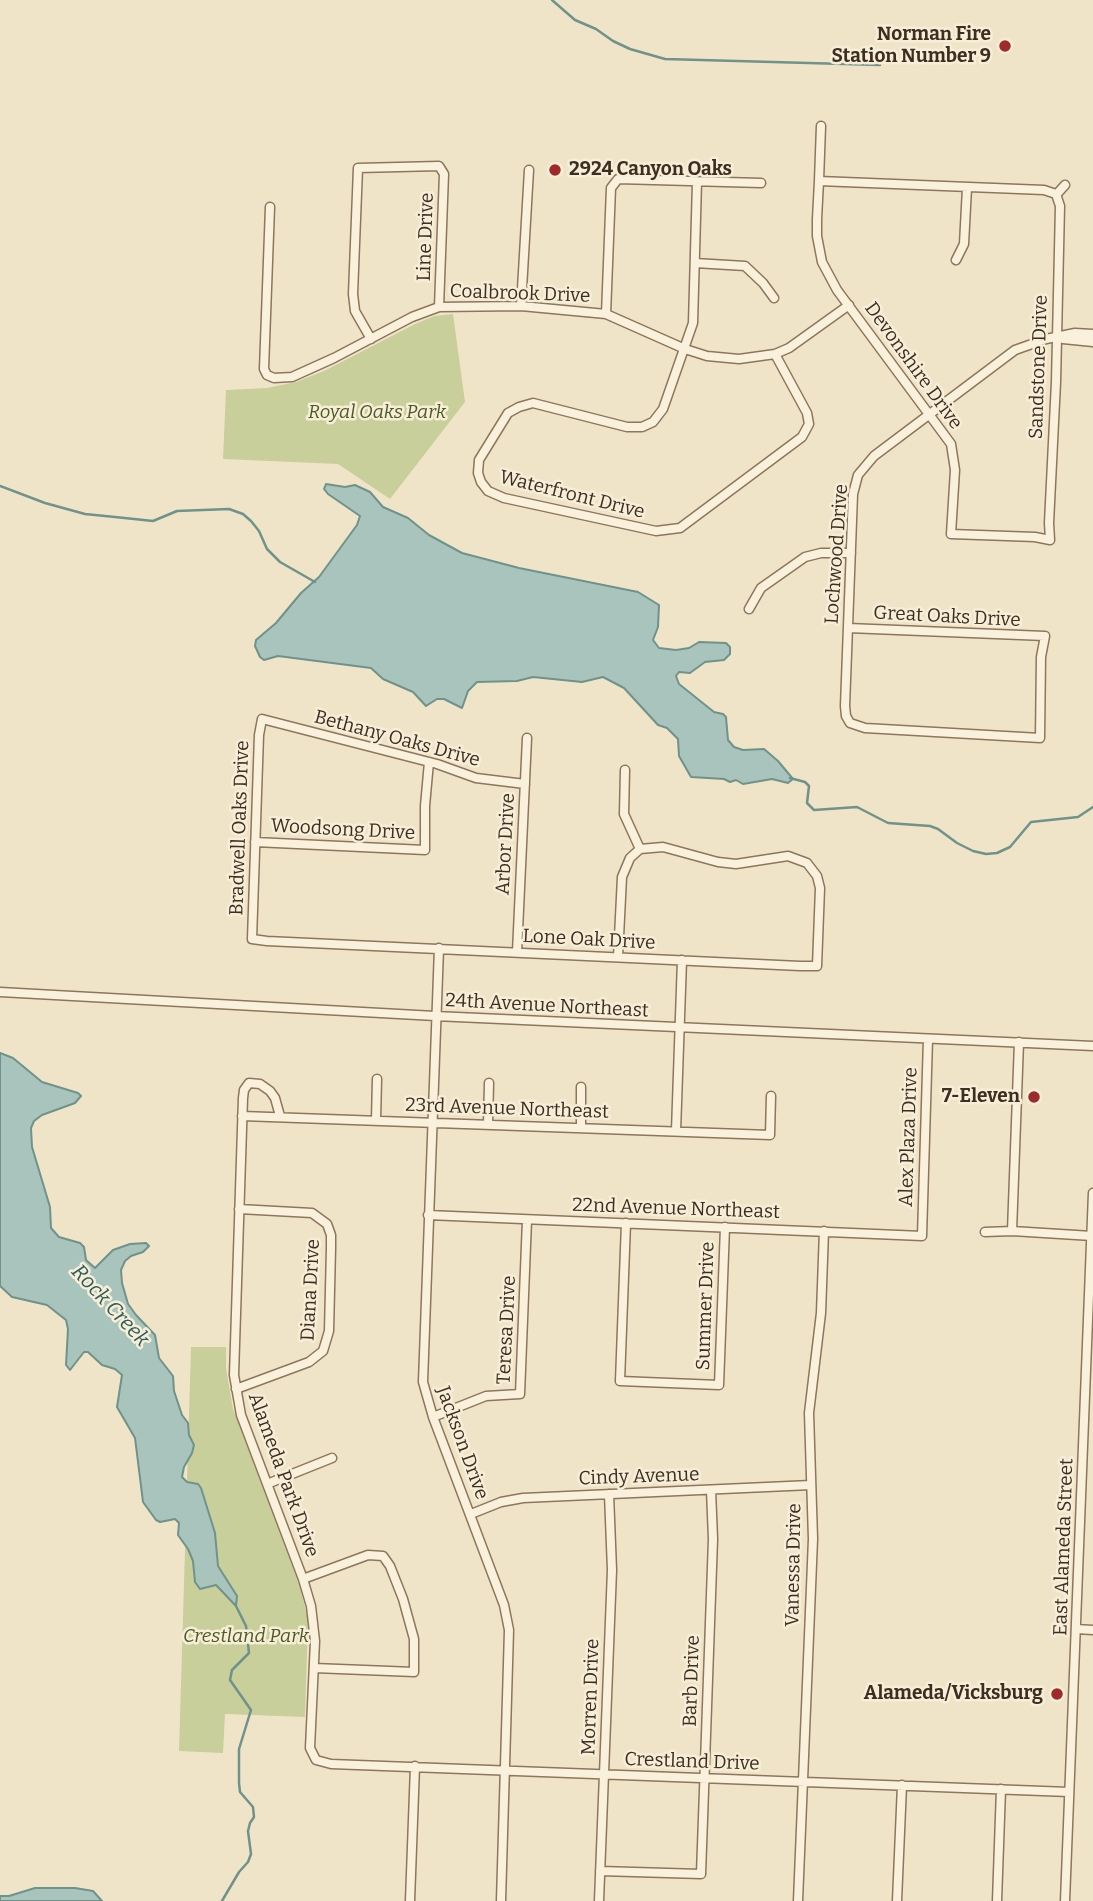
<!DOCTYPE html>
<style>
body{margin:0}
canvas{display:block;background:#f0e4c8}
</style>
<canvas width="1093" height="1901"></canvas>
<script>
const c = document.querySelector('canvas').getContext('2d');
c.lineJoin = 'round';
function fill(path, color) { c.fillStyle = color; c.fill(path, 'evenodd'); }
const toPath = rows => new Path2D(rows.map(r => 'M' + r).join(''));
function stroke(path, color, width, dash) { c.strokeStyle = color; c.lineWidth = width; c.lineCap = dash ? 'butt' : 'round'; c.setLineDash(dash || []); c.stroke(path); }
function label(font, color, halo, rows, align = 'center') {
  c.font = font + ' Bitter,serif'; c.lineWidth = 5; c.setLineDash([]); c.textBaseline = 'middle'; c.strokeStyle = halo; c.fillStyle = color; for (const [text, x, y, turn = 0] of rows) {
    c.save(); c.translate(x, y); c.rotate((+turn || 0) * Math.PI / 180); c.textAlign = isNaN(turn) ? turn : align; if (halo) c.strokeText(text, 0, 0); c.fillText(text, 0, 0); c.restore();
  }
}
const green = toPath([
 [453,314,465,402,390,499,338,464,223,459,226,390,267,388,296,382,324,371,415,324,434,316],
 [191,1347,226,1347,226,1368,233,1409,300,1587,308,1619,305,1717,225,1714,223,1753,179,1751]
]);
const water = toPath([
 [326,484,345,487,355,485,370,492,383,507,408,518,429,535,462,553,519,568,638,592,659,605,658,627,653,640,659,648,676,650,689,648,699,642,726,643,730,647,730,654,724,660,705,662,690,673,679,672,676,676,679,684,714,712,723,714,726,717,728,740,734,747,743,750,764,749,778,761,793,779,788,783,772,779,743,784,736,780,730,782,724,779,691,777,679,756,678,739,667,728,658,725,624,688,603,677,582,682,533,677,517,681,477,682,468,691,462,708,444,699,437,699,426,706,413,692,383,679,371,668,278,656,264,660,260,657,255,646,256,640,276,623,301,593,319,577,357,525,360,516,328,494,324,489,326,484],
 [0,1053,13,1058,42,1082,78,1093,81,1096,75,1103,42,1115,34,1121,31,1128,32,1147,50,1207,51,1228,59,1237,80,1243,84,1247,86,1260,95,1268,113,1250,130,1244,146,1243,149,1246,143,1252,131,1256,125,1261,121,1270,122,1283,128,1304,136,1315,155,1335,159,1358,173,1376,174,1391,182,1415,188,1423,189,1435,194,1445,192,1453,184,1467,182,1477,187,1482,198,1484,201,1488,215,1533,218,1566,237,1596,236,1606,216,1585,200,1589,195,1582,193,1561,188,1549,178,1535,179,1523,175,1519,160,1522,156,1520,143,1502,135,1438,117,1407,122,1375,115,1369,102,1365,88,1352,84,1352,70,1370,66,1365,68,1329,66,1320,47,1305,12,1297,0,1286,0,1053],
 [35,1888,75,1888,93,1891,102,1901,0,1901,0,1896,9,1896,35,1888]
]);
const stream = toPath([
 [552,0,575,20,596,29,613,41,630,49,665,59,880,65],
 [0,486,45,503,85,514,115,517,153,521,177,511,229,509,243,514,251,521,259,531,267,549,280,562,315,582],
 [790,778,805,782,809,786,807,803,814,810,857,807,888,823,930,826,938,829,957,843,973,851,986,854,997,853,1010,847,1031,822,1078,817,1093,807],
 [222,1901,239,1872,248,1862,251,1854,248,1831,250,1823,254,1817,253,1807,240,1792,239,1783,239,1749,251,1710,230,1680,232,1670,249,1653,246,1626,235,1604]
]);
const minor = toPath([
 [819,181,1044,190,1056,194,1060,206,1056,382,1049,523,1050,540,1035,537,951,534,955,470,951,444,837,290,822,262,817,236,817,219,819,181,821,126],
 [697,182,693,323,663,409,653,422,642,427,627,427,533,403,519,407,508,413,479,460,478,473,481,482,488,491,504,498,656,531,680,528,802,437,809,424,807,413,775,354],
 [1056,195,1065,185],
 [270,207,264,369,267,375,274,378,292,377,334,358,412,317,439,307,521,306,606,314,685,349,707,356,739,359,775,354,789,348,849,305],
 [956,260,964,244,967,188],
 [695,263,745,266,763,283,774,298],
 [521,306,529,170],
 [606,314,611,188,618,179,761,183],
 [371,339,355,311,353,294,358,168,439,166,444,174,439,307],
 [1063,339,1093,342],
 [749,609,761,588,805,557,821,553,851,553],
 [848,628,1045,636,1041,657,1040,738,865,728,850,723,846,716,845,706,853,494,858,475,874,456,1015,350,1046,339,1075,333,1093,334],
 [625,770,624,814,640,849],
 [525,784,476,778,437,764,262,719,259,735,252,939,267,941,800,966,817,966,820,888,817,876,807,863,788,856,736,864,718,862,663,847,640,849,630,858,622,877,618,957],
 [255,842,425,850,425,806,429,762],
 [439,948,423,1382,433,1417,504,1605,509,1630,501,1901],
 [517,952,527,738],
 [0,992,435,1016,1093,1046],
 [242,1116,770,1135,771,1096],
 [280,1116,275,1098,270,1091,260,1084,249,1083,244,1090,243,1098,234,1375,241,1415,303,1579,311,1606,315,1641,310,1748,316,1760,331,1764,1069,1792],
 [376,1120,377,1079],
 [488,1124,489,1083],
 [581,1127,581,1087],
 [676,1131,682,960],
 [428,1215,922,1236,928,1039],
 [626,1223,620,1381,719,1385,725,1227],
 [1012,1231,1019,1042],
 [985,1232,1012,1231,1092,1236],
 [236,1389,309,1362,323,1351,329,1331,331,1248,331,1235,327,1224,312,1213,239,1209],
 [433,1417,486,1396,520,1394,527,1220],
 [267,1484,332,1458],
 [471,1514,501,1502,523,1498,811,1485],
 [303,1579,368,1555,383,1556,390,1566,403,1599,414,1639,414,1672,314,1668],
 [1076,1629,1093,1630],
 [600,1871,701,1874,713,1539,711,1490],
 [410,1901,415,1766],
 [599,1901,612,1570,609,1494],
 [798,1901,813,1539,809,1413,821,1313,824,1231],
 [897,1901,902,1785],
 [997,1901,1001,1789],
 [1065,1901,1093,1193]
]);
const markers = [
 [1005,46,7,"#9e2a2b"],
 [555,170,7,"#9e2a2b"],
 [1034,1097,7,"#9e2a2b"],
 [1057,1694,7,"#9e2a2b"]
];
const poiNames = [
 ["Norman Fire",991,35],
 ["Station Number 9",991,57],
 ["2924 Canyon Oaks",569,170,"left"],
 ["7-Eleven",1020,1097],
 ["Alameda/Vicksburg",1043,1694]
];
const streetNames = [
 ["Line Drive",426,237,-88],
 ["Coalbrook Drive",520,294,2],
 ["Devonshire Drive",913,366,54],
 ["Sandstone Drive",1039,367,-88],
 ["Waterfront Drive",572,495,14],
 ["Lochwood Drive",837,554,-86],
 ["Great Oaks Drive",947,617,3],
 ["Bethany Oaks Drive",397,739,15],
 ["Bradwell Oaks Drive",240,828,-88],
 ["Woodsong Drive",343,830,3],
 ["Arbor Drive",506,844,-87],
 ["Lone Oak Drive",589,940,3],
 ["24th Avenue Northeast",547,1006,3],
 ["23rd Avenue Northeast",507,1109,2],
 ["Alex Plaza Drive",909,1137,-88],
 ["22nd Avenue Northeast",676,1209,2],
 ["Diana Drive",311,1290,-87],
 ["Summer Drive",706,1306,-88],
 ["Teresa Drive",507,1330,-87],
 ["Jackson Drive",462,1443,70],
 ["Alameda Park Drive",283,1475,70],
 ["Cindy Avenue",639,1477,-2],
 ["East Alameda Street",1064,1547,-88],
 ["Vanessa Drive",794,1565,-89],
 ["Barb Drive",692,1681,-88],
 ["Morren Drive",591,1697,-88],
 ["Crestland Drive",692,1762,2]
];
const parkNames = [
 ["Royal Oaks Park",377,413],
 ["Crestland Park",246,1637]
];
const waterNames = [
 ["Rock Creek",110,1306,47]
];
fill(green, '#c9cf9b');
fill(water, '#a9c4bc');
stroke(water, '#6f938a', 2);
stroke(stream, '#6f938a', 2.5);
stroke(minor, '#8d765c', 11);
stroke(minor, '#faf1dc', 8);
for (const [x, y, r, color] of markers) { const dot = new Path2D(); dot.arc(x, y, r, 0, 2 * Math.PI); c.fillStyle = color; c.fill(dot); stroke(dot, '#f7eed8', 2.5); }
label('bold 19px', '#3d2e20', '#f7eed8', poiNames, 'right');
label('19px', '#3d2e20', '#f7eed8', streetNames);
label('italic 19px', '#4d5a26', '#f7eed8', parkNames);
label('italic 21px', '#2f5d5a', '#f7eed8', waterNames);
</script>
